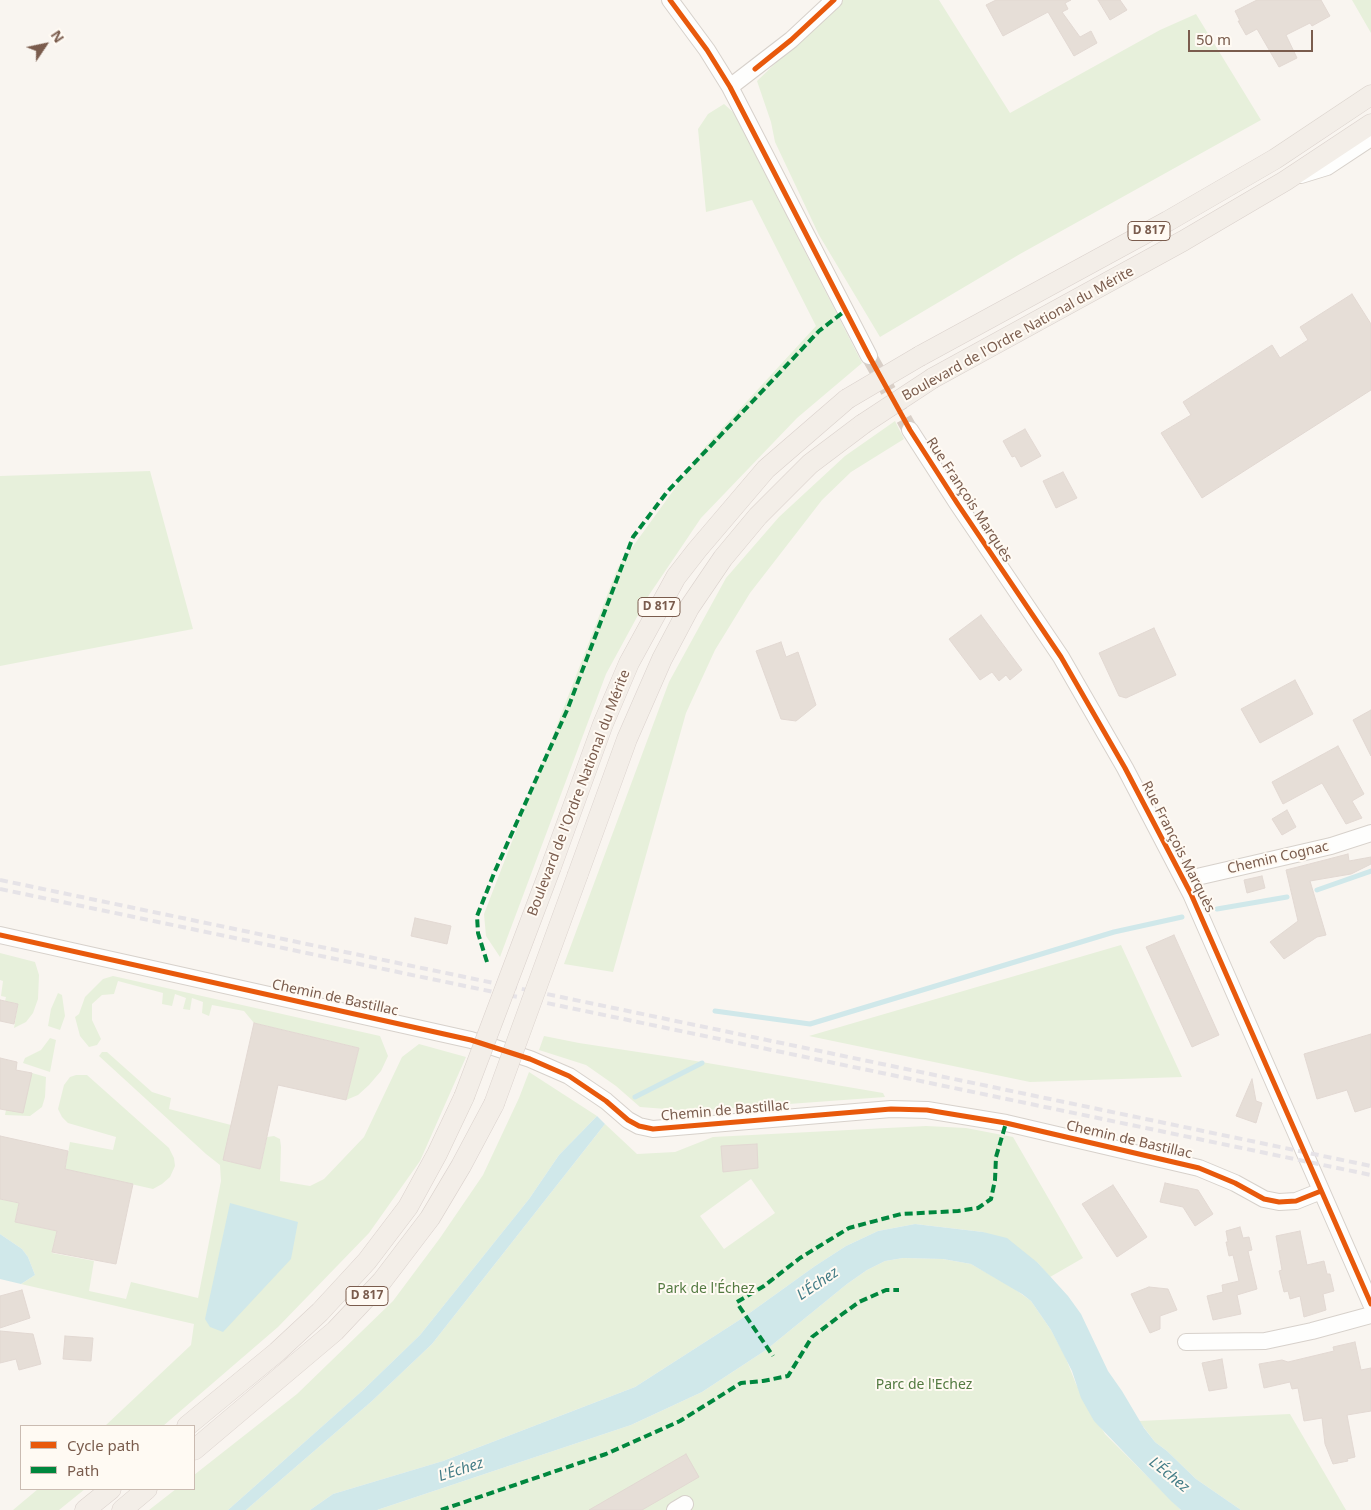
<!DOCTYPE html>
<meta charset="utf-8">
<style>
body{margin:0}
#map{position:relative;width:1371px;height:1510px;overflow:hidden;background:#f9f5f0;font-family:"Noto Sans",sans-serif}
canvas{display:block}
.legend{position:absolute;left:20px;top:1425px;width:175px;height:65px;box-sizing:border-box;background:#fffaf3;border:1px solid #cabbb1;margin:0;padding:6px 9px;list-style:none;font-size:15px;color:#7a5c4d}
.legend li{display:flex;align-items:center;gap:10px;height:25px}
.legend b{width:25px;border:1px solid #cabbb1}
.north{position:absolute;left:20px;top:20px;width:50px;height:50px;-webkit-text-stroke:4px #fffaf3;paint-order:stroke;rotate:56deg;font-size:14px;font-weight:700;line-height:20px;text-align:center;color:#7a5c4d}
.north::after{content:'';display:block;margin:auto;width:18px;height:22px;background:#7a5c4d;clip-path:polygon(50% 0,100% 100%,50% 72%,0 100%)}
.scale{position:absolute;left:1188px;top:30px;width:125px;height:22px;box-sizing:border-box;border:2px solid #7a5c4d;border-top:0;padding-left:6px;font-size:15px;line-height:18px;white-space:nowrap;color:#7a5c4d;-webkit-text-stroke:4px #fffaf3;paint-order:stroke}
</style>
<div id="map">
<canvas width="1371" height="1510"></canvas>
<ul class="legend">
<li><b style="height:6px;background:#e8590c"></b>Cycle path</li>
<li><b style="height:6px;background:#00873e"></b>Path</li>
</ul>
<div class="north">N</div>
<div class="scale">50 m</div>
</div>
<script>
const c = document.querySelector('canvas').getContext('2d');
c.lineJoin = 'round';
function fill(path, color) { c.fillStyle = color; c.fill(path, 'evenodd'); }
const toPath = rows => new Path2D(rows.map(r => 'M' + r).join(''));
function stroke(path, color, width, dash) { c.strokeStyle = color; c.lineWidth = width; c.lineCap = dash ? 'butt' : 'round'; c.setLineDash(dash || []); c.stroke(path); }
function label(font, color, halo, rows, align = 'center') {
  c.font = font + ' "Noto Sans",sans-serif'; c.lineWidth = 4; c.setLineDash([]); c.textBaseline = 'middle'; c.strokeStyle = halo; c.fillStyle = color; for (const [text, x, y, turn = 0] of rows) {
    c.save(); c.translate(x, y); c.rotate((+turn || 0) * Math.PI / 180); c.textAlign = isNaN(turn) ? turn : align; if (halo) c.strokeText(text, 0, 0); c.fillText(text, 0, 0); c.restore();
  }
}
const green = toPath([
 [841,0,939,0,1010,113,1160,30,1196,14,1261,120,1020,254,880,337,819,235,775,142,771,122,757,81],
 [1352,0,1371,0,1371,33],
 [724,104,734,113,862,363,797,418,701,518,649,595,606,674,500,957,486,936,484,914,618,567,704,448,816,326,752,200,706,212,698,129,708,114],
 [895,421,904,439,851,472,822,500,750,593,715,650,686,713,613,972,564,964,669,682,726,578,779,517,845,456],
 [150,471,193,629,0,666,0,476],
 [1121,945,1182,1077,1030,1082,809,1036],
 [0,953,35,962,39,975,38,999,33,1013,26,1022,14,1028,18,1004,5,1001,6,997,1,996,3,981,0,980],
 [113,976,380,1036,388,1056,381,1071,369,1085,358,1095,346,1100,359,1048,254,1023,244,1011,212,1005,209,1016,202,1013,203,1002,192,998,190,1010,183,1009,186,998,175,994,172,1006,162,1004,163,993,118,981,114,994,102,995,92,1004,92,1020,101,1039,97,1045,89,1047,80,1036,75,1017,79,1014,85,997,103,979],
 [58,993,62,995,65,1016,60,1030,48,1026,51,1009],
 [544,1036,579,1043,684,1059,883,1093,885,1097,692,1111,640,1107,616,1086,586,1065,539,1050],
 [50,1038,56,1040,50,1072,23,1063,25,1058,41,1050],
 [419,1044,466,1057,420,1161,369,1233,278,1327,163,1426,105,1426,191,1345,194,1324,21,1284,35,1275,28,1257,22,1249,0,1234,0,1199,19,1203,15,1222,57,1231,52,1253,94,1261,89,1291,126,1299,131,1282,198,1298,221,1181,220,1165,206,1154,99,1056,102,1052,107,1052,152,1092,171,1098,169,1109,231,1125,224,1160,260,1169,267,1137,274,1136,280,1139,281,1147,280,1181,310,1186,324,1179,364,1137,402,1057],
 [529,1072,597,1116,559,1155,529,1199,420,1335,362,1391,228,1510,149,1510,176,1489,194,1489,194,1475,297,1394,393,1301,440,1238,483,1175,519,1098],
 [32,1073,46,1077,45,1097,42,1107,30,1116,5,1115,6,1110],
 [76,1075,87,1075,169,1148,174,1158,175,1166,170,1177,162,1184,153,1189,65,1169,70,1142,113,1150,116,1137,68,1123,62,1117,58,1109,64,1085,70,1077],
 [605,1124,637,1154,675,1152,713,1137,926,1126,966,1128,1013,1137,1083,1258,1050,1277,1038,1263,983,1232,915,1224,878,1231,846,1246,815,1266,744,1317,635,1387,443,1461,333,1494,310,1510,246,1510,372,1401,432,1344],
 [751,1179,775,1213,724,1249,700,1216],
 [903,1258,943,1259,971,1264,1012,1287,1031,1301,1051,1330,1065,1356,1076,1384,1105,1434,1181,1510,377,1510,631,1425,702,1392,766,1350,847,1284,867,1270,885,1261],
 [1290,1414,1346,1510,1241,1510,1196,1479,1167,1451,1155,1442,1139,1421],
 [38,1489,85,1489,59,1510,13,1510]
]);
const water = toPath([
 [597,1116,605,1124,432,1344,372,1401,246,1510,228,1510,362,1391,420,1335,529,1199,559,1155],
 [230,1203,298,1222,291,1259,223,1332,210,1327,205,1319],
 [915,1224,983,1232,1007,1238,1038,1263,1068,1296,1081,1314,1108,1371,1122,1391,1144,1428,1155,1442,1167,1451,1196,1479,1241,1510,1181,1510,1171,1501,1094,1421,1081,1398,1072,1371,1051,1330,1031,1301,1022,1294,971,1264,943,1259,903,1258,885,1261,867,1270,847,1284,766,1350,702,1392,631,1425,377,1510,310,1510,333,1494,443,1461,635,1387,744,1317,815,1266,846,1246,878,1231],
 [0,1234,22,1249,28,1257,35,1275,21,1284,0,1279]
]);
const stream = toPath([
 [1317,890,1371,871],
 [1217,909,1287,897],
 [715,1011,810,1024,1114,932,1182,917],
 [635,1097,702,1063]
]);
const building = toPath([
 [996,0,1071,0,1065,3,1068,9,1062,12,1080,37,1091,31,1097,43,1074,56,1048,12,1003,36,986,5,996,0],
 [1098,0,1120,0,1127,10,1110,20,1098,0],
 [1257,0,1321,0,1330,16,1312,26,1310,23,1286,35,1297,58,1279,67,1257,29,1246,35,1238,21,1240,21,1235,11,1257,0],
 [1352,294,1371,324,1371,390,1202,498,1161,433,1191,415,1183,402,1272,345,1280,358,1308,340,1300,327,1352,294],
 [1025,429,1041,456,1021,467,1015,456,1012,457,1003,441,1025,429],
 [1063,472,1077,498,1056,508,1043,481,1063,472],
 [981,615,1022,670,1010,680,1006,675,999,681,992,672,980,680,949,639,981,615],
 [1154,628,1176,675,1126,698,1119,696,1099,653,1154,628],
 [781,642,786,657,798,652,816,705,796,721,781,719,756,651,781,642],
 [1295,680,1313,714,1260,743,1241,709,1295,680],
 [1371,710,1371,756,1353,720,1371,710],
 [1338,746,1364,794,1352,801,1362,818,1346,824,1322,783,1283,804,1272,782,1338,746],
 [1287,810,1296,827,1282,835,1272,819,1287,810],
 [1348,854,1349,861,1371,857,1371,864,1351,874,1310,881,1326,935,1317,937,1284,959,1270,942,1298,921,1286,870,1348,854],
 [1262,876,1265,888,1247,893,1244,880,1262,876],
 [415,918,451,926,447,944,411,936,415,918],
 [1174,935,1219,1035,1192,1047,1146,947,1174,935],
 [0,1000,18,1004,14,1024,0,1021,0,1000],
 [254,1023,359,1048,346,1100,278,1085,260,1169,223,1160,254,1023],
 [1371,1034,1371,1107,1355,1112,1347,1090,1317,1099,1304,1054,1371,1034],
 [0,1058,17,1062,16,1070,32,1073,23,1113,0,1109,0,1058],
 [1252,1079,1256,1101,1262,1103,1256,1123,1236,1116,1252,1079],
 [0,1136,68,1151,65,1169,133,1184,116,1264,52,1252,57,1231,15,1222,19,1203,0,1199,0,1136],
 [757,1144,758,1168,723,1172,721,1146,757,1144],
 [1165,1183,1198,1190,1213,1214,1195,1226,1183,1207,1160,1202,1165,1183],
 [1113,1185,1147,1237,1117,1257,1082,1204,1113,1185],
 [1240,1227,1243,1238,1249,1237,1252,1250,1248,1251,1257,1289,1237,1295,1241,1314,1213,1320,1207,1296,1223,1292,1222,1285,1239,1281,1233,1255,1229,1256,1226,1242,1228,1242,1226,1231,1240,1227],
 [1300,1231,1307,1265,1324,1261,1327,1274,1330,1274,1334,1291,1323,1294,1326,1310,1304,1317,1300,1296,1290,1299,1288,1291,1284,1292,1279,1271,1282,1270,1276,1236,1300,1231],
 [1149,1287,1168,1289,1177,1310,1160,1316,1160,1329,1150,1333,1131,1294,1149,1287],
 [22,1290,30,1318,0,1328,0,1296,22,1290],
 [0,1331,33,1334,41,1364,19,1370,16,1359,0,1363,0,1331],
 [65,1336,93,1338,91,1361,63,1359,65,1336],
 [1355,1342,1361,1370,1371,1368,1371,1411,1347,1415,1355,1457,1347,1459,1348,1461,1333,1464,1325,1444,1322,1418,1304,1421,1298,1388,1292,1389,1290,1382,1264,1388,1259,1364,1282,1360,1288,1362,1334,1351,1333,1347,1355,1342],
 [1222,1359,1227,1388,1209,1391,1202,1363,1222,1359],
 [686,1454,699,1477,642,1510,589,1510,686,1454]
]);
const minorTunnel = toPath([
 [869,356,910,430]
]);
const minor = toPath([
 [670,0,707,50,730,87,869,356],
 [730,87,791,40,834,0],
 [1301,175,1327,167,1371,138],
 [910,430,957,503,1061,657,1125,768,1191,894,1371,1304],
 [1185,882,1197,877,1331,846,1371,833],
 [0,935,471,1040,530,1059,569,1076,606,1101,628,1120,639,1126,653,1129,891,1109,927,1110,1006,1123,1199,1168,1235,1183,1264,1199,1279,1202,1296,1201,1321,1191],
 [1186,1342,1265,1341,1312,1331,1371,1315],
 [675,1510,685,1504]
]);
const major = toPath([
 [920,356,1168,221,1275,159,1371,95],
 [933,378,1183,241,1285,181,1371,124],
 [551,867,603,724,629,663,676,577,697,550,766,469,847,399],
 [578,874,627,739,662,659,689,608,723,558,758,516,810,464,863,424],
 [187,1426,277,1352,320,1312,367,1261,408,1207,437,1154,464,1097],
 [194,1450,335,1331,382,1281,430,1218,461,1166,494,1104],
 [85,1510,111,1489],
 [122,1510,147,1489]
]);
const rail = toPath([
 [0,880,1371,1166],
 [0,889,1371,1175]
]);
const majorBridge = toPath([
 [847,399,920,356],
 [863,424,933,378],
 [464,1097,551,867],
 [494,1104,578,874]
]);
const quiet = toPath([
 [487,962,478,933,477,916,495,871,568,708,633,537,667,492,819,331,846,310],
 [737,1302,764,1286,800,1258,849,1228,901,1214,958,1211,978,1208,991,1199,995,1180,996,1157,1006,1123],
 [739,1306,773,1356],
 [441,1510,606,1454,680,1421,741,1383,763,1381,788,1376,812,1337,841,1315,859,1302,886,1290,899,1290]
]);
const cycleway = toPath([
 [670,0,707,50,730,87,869,356,910,430,957,503,1061,657,1125,768,1191,894,1371,1304],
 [755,69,791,40,834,0],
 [0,935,471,1040,530,1059,569,1076,606,1101,628,1120,639,1126,653,1129,891,1109,927,1110,1006,1123,1199,1168,1235,1183,1264,1199,1279,1202,1296,1201,1321,1191]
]);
const shields = [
 [1149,231,42],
 [659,607,42],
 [367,1296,42]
];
const shieldNames = [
 ["D 817",1149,231],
 ["D 817",659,607],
 ["D 817",367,1296]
];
const streetNames = [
 ["Boulevard de l'Ordre National du Mérite",1018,334,-29],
 ["Rue François Marquès",969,500,57],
 ["Boulevard de l'Ordre National du Mérite",579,793,-69],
 ["Rue François Marquès",1178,847,63],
 ["Chemin Cognac",1278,858,-13],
 ["Chemin de Bastillac",335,998,12],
 ["Chemin de Bastillac",725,1111,-5],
 ["Chemin de Bastillac",1129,1140,13]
];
const parkNames = [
 ["Park de l'Échez",706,1289],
 ["Parc de l'Echez",924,1385]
];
const waterNames = [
 ["L'Échez",818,1284,-34],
 ["L'Échez",461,1470,-18],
 ["L'Échez",1169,1475,39]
];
fill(green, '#e7f0db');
fill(water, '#d0e8ea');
stroke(stream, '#d0e8ea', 5);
fill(building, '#e6ded7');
stroke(building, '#e2d8d2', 1);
stroke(minorTunnel, '#d9cfc7', 16, [16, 8]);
stroke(minor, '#d7d1cb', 18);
stroke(major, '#dad1cc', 21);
stroke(minor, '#fefefd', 16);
stroke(major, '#f3eee8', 20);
stroke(rail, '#e6e3e7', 4, [8, 5]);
stroke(majorBridge, '#dad1cc', 21, []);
stroke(majorBridge, '#f3eee8', 20);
stroke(quiet, '#00873e', 4, [8, 4]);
stroke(cycleway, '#e8590c', 5);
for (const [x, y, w] of shields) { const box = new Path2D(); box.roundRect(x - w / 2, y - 9.5, w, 19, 4); c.fillStyle = '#fffaf3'; c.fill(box); stroke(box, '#7a5c4d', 1); }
label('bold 12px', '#7a5c4d', null, shieldNames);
label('14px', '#7a5c4d', '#fffaf3', streetNames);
label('14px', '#537a41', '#fffaf3', parkNames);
label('italic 15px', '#437c86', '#fffaf3', waterNames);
</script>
